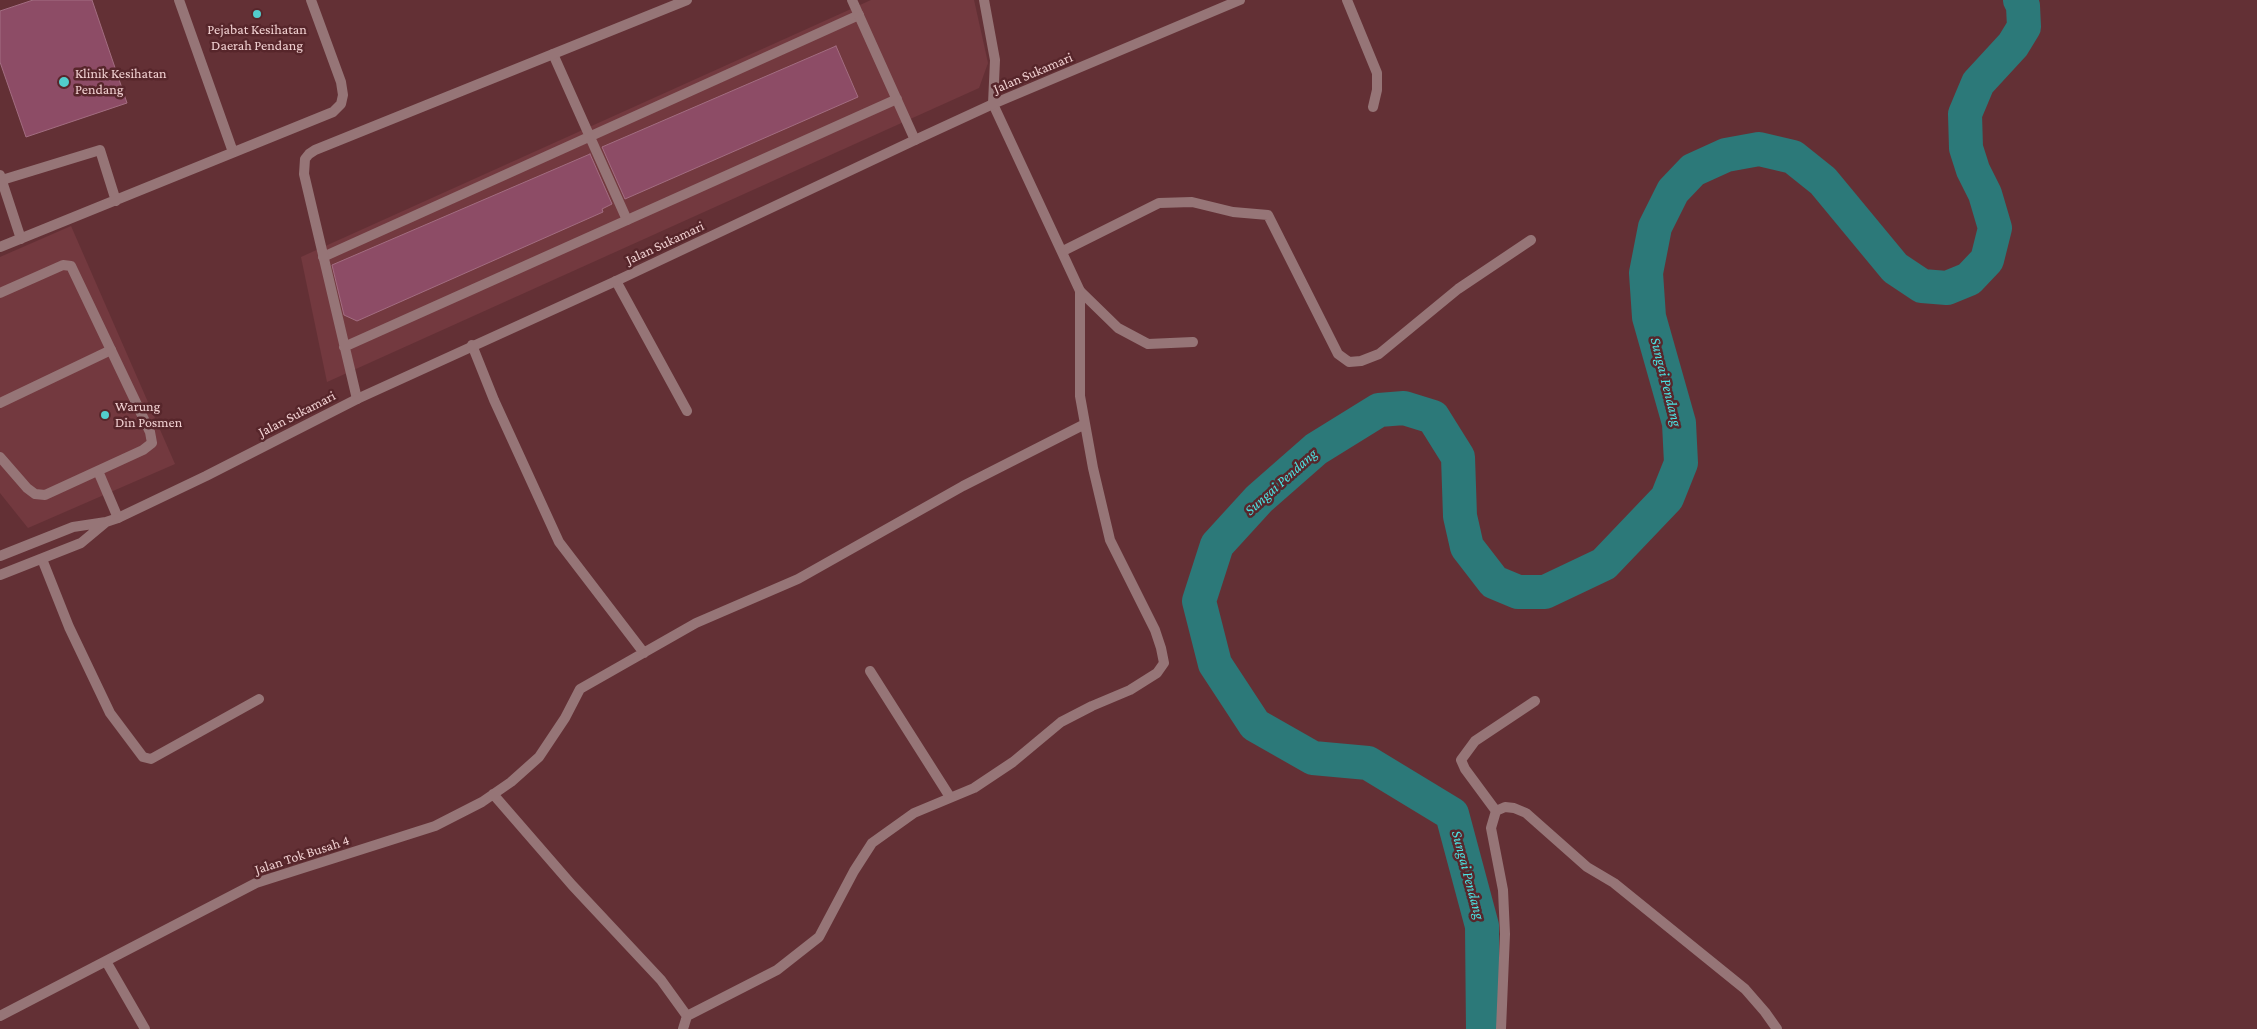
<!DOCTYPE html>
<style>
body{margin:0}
canvas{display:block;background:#633035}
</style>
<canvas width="2257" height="1029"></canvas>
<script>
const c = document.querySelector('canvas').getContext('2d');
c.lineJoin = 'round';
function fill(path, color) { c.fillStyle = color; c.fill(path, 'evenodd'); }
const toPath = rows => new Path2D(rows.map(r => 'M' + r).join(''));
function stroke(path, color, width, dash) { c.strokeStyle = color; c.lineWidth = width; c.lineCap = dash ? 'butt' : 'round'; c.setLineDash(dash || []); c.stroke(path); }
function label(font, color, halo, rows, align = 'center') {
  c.font = font + ' "Crimson Pro",serif'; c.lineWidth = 5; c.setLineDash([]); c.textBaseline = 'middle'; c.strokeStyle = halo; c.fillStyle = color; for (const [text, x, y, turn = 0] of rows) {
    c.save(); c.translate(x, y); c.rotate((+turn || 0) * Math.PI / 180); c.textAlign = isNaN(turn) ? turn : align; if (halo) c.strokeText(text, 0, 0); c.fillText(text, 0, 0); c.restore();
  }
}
const built = toPath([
 [871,0,974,0,988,63,979,88,327,382,301,257],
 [71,226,175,464,28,528,0,493,0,257]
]);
const river = toPath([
 [1483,1029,1482,926,1452,814,1368,763,1313,758,1255,725,1215,664,1199,601,1217,545,1259,499,1316,449,1379,410,1404,408,1433,417,1458,457,1460,516,1467,547,1494,582,1518,592,1545,592,1604,564,1667,498,1681,463,1679,423,1649,317,1646,273,1655,227,1673,191,1693,170,1726,155,1759,149,1793,157,1823,181,1895,268,1922,286,1947,288,1969,279,1987,260,1995,228,1985,194,1973,170,1966,148,1965,114,1978,83,2013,45,2024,27,2023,6,2020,0]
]);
const building = toPath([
 [33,0,92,0,127,103,26,137,0,62,0,11,33,0],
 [836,46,858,97,625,199,602,147,836,46],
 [590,154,612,204,602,209,603,212,357,321,344,315,332,265,590,154]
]);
const service = toPath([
 [179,0,233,152],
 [553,54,627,220],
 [0,175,21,239],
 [2,180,100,150,116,201],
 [0,247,333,112,341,104,343,95,341,82,311,0],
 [323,257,859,15],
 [1080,291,1118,328,1148,344,1193,342],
 [0,403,111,350]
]);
const minor = toPath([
 [852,0,915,140],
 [1347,0,1377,73,1377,90,1373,107],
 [1063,251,1159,203,1192,202,1233,212,1268,215,1338,354,1349,362,1361,361,1379,354,1458,289,1531,240],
 [616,281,687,411],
 [0,293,63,265,71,266,150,432,152,443,143,450,45,495,35,494,27,488,0,457],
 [472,345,494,400,559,542,644,653],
 [344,347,897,99],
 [357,399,304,174,305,159,309,154,315,150,687,0],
 [98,471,118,518],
 [42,559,69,627,110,713,143,757,151,759,259,699],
 [870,671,950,797],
 [493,794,572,885,661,980,687,1016],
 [1496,811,1465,769,1461,760,1475,741,1535,701],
 [107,963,145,1029],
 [0,1016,256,883,435,826,482,802,511,782,539,757,565,718,580,689,696,623,798,579,963,486,1085,424],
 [683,1029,687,1016,777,970,819,937,854,871,872,843,914,813,974,788,1013,762,1061,722,1092,706,1130,690,1157,673,1164,663,1161,648,1155,630,1110,540,1093,468,1080,396,1080,291,993,104,995,60,984,0],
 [1501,1029,1505,934,1503,890,1491,828,1496,811,1505,807,1514,808,1526,813,1587,867,1614,883,1745,989,1765,1012,1777,1029]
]);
const tertiary = toPath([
 [0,556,73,527,106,522,118,518,206,476,357,399,616,281,915,140,993,104,1240,0],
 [0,575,81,543,105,523]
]);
const markers = [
 [257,14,5,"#52cdcd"],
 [64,82,6,"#52cdcd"],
 [105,415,5,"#52cdcd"]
];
const poiNames = [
 ["Pejabat Kesihatan",257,30,"center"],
 ["Daerah Pendang",257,46,"center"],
 ["Klinik Kesihatan",75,74],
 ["Pendang",75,90],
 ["Warung",115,407],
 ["Din Posmen",115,423]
];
const streetNames = [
 ["Jalan Sukamari",1033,73,-23],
 ["Jalan Sukamari",665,243,-25],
 ["Jalan Sukamari",297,414,-27],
 ["Jalan Tok Busah 4",302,855,-18]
];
const waterNames = [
 ["Sungai Pendang",1666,382,76],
 ["Sungai Pendang",1281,482,-42],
 ["Sungai Pendang",1468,875,75]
];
fill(built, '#73393f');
stroke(river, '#2c7979', 34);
fill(building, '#8d4c66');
stroke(building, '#a36d81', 1);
stroke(service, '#967577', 10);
stroke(minor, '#967577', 10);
stroke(tertiary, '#967577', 10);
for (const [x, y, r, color] of markers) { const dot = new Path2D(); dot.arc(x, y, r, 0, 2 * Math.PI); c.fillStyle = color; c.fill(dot); stroke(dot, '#57262b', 2); }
label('14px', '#f1d1d2', '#57262b', poiNames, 'left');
label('14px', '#f1d1d2', '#57262b', streetNames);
label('italic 15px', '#4ce0e0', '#57262b', waterNames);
</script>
